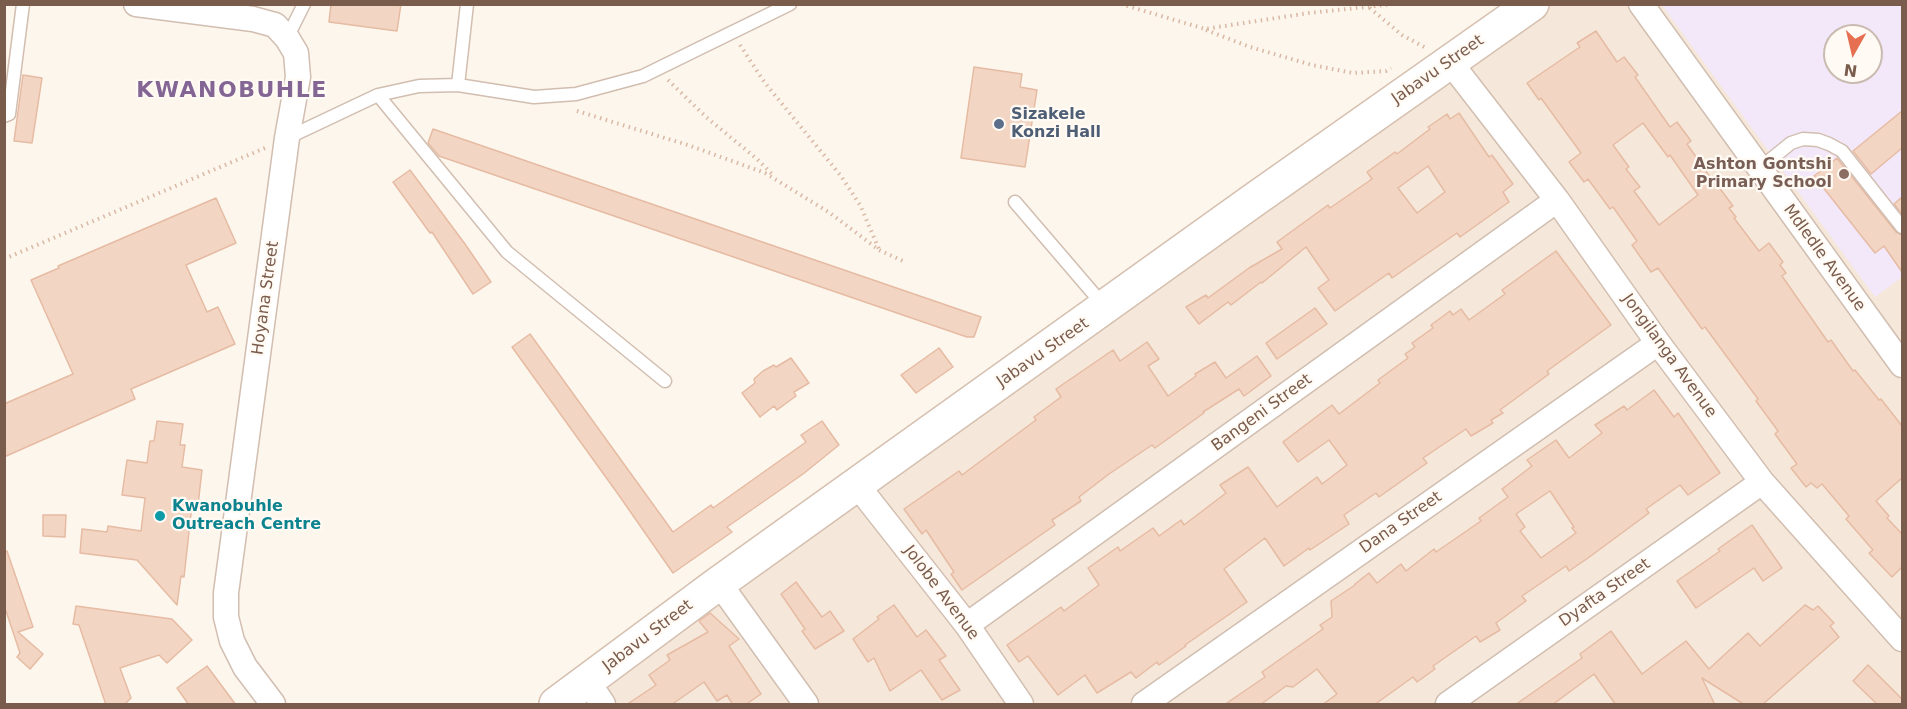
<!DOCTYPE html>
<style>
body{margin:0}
#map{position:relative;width:1907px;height:709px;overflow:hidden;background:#fdf6ec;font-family:"DejaVu Sans",sans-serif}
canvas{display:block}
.frame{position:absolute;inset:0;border:6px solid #7a5c4d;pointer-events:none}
.north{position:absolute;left:1823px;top:24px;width:60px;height:60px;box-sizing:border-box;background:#fffaf3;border:2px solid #cabbb1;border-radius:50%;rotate:188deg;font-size:16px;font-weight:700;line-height:24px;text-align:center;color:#7a5c4d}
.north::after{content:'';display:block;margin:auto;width:21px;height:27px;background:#e76f51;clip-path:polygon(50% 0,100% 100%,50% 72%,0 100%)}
</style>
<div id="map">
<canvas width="1907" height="709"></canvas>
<div class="frame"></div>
<div class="north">N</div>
</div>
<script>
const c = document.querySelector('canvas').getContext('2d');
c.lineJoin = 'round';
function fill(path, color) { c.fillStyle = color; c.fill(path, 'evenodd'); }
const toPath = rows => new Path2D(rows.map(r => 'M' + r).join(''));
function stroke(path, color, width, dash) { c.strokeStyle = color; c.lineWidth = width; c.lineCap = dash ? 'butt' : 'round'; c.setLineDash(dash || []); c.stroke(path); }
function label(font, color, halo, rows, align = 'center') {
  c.font = font + ' "DejaVu Sans",sans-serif'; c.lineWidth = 4.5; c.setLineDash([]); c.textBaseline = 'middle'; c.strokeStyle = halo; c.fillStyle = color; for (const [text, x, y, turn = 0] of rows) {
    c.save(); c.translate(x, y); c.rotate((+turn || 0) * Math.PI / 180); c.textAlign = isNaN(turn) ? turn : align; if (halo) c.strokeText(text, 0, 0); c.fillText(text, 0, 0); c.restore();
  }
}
const residential = toPath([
 [1536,5,1902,5,1902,704,556,704],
 [1835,36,1871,36,1871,72,1835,72]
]);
const education = toPath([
 [1662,5,1902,5,1902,277,1875,297],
 [1835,36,1871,36,1871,72,1835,72]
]);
const building = toPath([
 [331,4,401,4,397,31,329,22,331,4],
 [1596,31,1617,62,1624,57,1638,75,1635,77,1670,127,1677,122,1691,141,1687,144,1717,187,1718,186,1733,206,1729,208,1736,217,1734,218,1759,251,1769,243,1783,262,1780,265,1786,273,1782,276,1798,299,1828,342,1831,340,1853,371,1855,370,1879,400,1881,399,1902,426,1902,478,1876,501,1889,516,1887,518,1902,534,1902,567,1892,577,1869,553,1873,550,1846,519,1849,516,1822,484,1817,488,1811,483,1806,487,1791,468,1797,464,1775,434,1778,431,1756,401,1758,399,1705,327,1702,329,1658,268,1651,272,1632,245,1637,241,1613,207,1610,209,1588,179,1584,182,1569,162,1581,153,1541,98,1539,100,1527,83,1580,47,1577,43,1596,31],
 [1643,123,1668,157,1670,155,1698,195,1659,225,1634,191,1640,187,1626,169,1629,167,1613,145,1643,123],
 [974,67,1022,74,1020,87,1037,90,1025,167,961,158,974,67],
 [23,75,42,78,32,143,14,141,23,75],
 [1902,111,1902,148,1871,174,1853,151,1902,111],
 [1459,113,1489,157,1492,155,1513,184,1503,192,1509,202,1460,237,1457,233,1392,278,1389,273,1335,311,1318,288,1329,280,1306,247,1262,283,1261,282,1231,305,1228,302,1199,324,1186,307,1206,295,1208,298,1249,268,1282,249,1277,242,1328,205,1330,208,1372,179,1367,172,1395,152,1397,154,1430,129,1428,127,1447,114,1450,119,1459,113],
 [1428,166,1445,192,1417,213,1398,188,1428,166],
 [433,129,981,317,974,337,967,337,439,156,428,143,433,129],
 [1837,158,1896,232,1902,235,1902,272,1884,246,1875,253,1814,176,1837,158],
 [410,170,465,244,491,282,473,294,432,232,430,233,393,182,410,170],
 [1902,197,1902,214,1894,204,1902,197],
 [216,198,236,243,186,265,207,312,218,307,235,344,131,389,135,399,4,457,4,404,73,374,31,280,59,268,58,266,216,198],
 [1556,251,1611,325,1547,371,1549,374,1500,410,1503,413,1491,420,1493,423,1471,436,1466,429,1423,458,1427,463,1379,497,1376,493,1344,515,1349,524,1310,550,1309,548,1284,566,1265,538,1224,569,1247,602,1185,645,1186,646,1159,665,1157,662,1136,678,1131,672,1097,693,1085,675,1058,695,1028,656,1019,662,1007,645,1061,607,1064,611,1099,585,1088,568,1118,547,1120,551,1153,528,1159,536,1181,520,1184,525,1226,493,1220,485,1248,467,1277,507,1317,477,1322,484,1347,465,1329,440,1298,462,1283,442,1332,405,1339,414,1380,383,1378,380,1408,358,1405,354,1415,347,1412,343,1433,328,1431,325,1450,311,1453,315,1461,309,1469,320,1505,294,1502,290,1556,251],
 [1315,308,1327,324,1277,359,1266,343,1315,308],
 [530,334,673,532,711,505,713,508,806,442,801,435,822,421,839,445,803,474,727,527,732,532,673,573,618,494,512,347,530,334],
 [1147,342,1159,359,1148,366,1168,396,1196,376,1195,374,1215,362,1226,378,1257,356,1271,376,1244,396,1239,389,1203,412,1204,413,1155,448,1152,445,1109,474,1079,497,1081,501,1052,520,1055,525,962,590,951,574,954,572,926,530,922,534,904,509,959,471,962,475,1036,420,1034,417,1061,397,1056,389,1113,350,1120,361,1147,342],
 [939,348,953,367,916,393,901,375,939,348],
 [791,358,809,383,794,392,796,396,777,410,774,406,760,417,742,393,755,383,754,379,763,371,774,365,776,367,791,358],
 [1654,390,1674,417,1678,413,1720,473,1688,495,1680,485,1646,509,1649,513,1588,558,1569,571,1566,566,1522,596,1526,601,1496,623,1500,630,1480,642,1476,636,1433,666,1435,669,1417,682,1413,677,1374,705,1322,705,1337,694,1317,669,1293,687,1286,686,1260,705,1224,705,1265,677,1262,672,1323,629,1320,625,1332,617,1331,601,1355,585,1355,584,1369,573,1377,583,1401,564,1406,571,1434,549,1436,552,1481,521,1479,518,1508,497,1502,489,1532,466,1527,460,1556,440,1569,458,1602,433,1595,425,1624,406,1627,410,1654,390],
 [1550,491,1574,527,1572,528,1576,533,1541,558,1520,531,1525,527,1516,514,1550,491],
 [157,421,183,424,180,445,185,445,182,467,202,470,198,505,192,505,184,577,181,576,177,605,137,560,80,553,82,529,107,532,108,526,141,531,145,498,122,495,127,460,147,463,150,441,154,441,157,421],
 [43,515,66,515,65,537,43,536,43,515],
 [1752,525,1782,568,1763,581,1754,568,1696,608,1677,581,1720,551,1718,549,1752,525],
 [7,551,33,627,18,632,43,654,30,669,17,657,20,653,4,605,4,552,7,551],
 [796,582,822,617,830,611,844,631,815,649,802,631,805,629,781,594,796,582],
 [894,605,917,637,926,630,946,656,939,660,960,690,942,700,921,670,890,691,874,658,868,662,853,639,879,619,877,617,894,605],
 [1805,605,1813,610,1818,606,1834,623,1830,626,1839,637,1762,705,1745,705,1702,678,1715,705,1616,705,1594,674,1552,705,1515,705,1582,658,1580,654,1611,631,1642,674,1686,641,1709,669,1748,633,1760,646,1805,605],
 [76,606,172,619,192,640,167,663,159,655,120,668,131,698,124,705,106,705,79,625,73,624,76,606],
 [710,613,739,639,729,646,761,694,745,705,733,705,727,695,717,701,704,682,671,705,626,705,656,685,649,675,670,660,667,655,708,632,699,621,710,613],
 [1868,665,1902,699,1902,705,1878,705,1853,681,1868,665],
 [207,666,236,705,189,705,177,688,207,666]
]);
const path = toPath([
 [1121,4,1205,29,1309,13,1394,4],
 [1365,4,1402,35,1426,48],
 [1206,30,1250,47,1312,65,1353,73,1386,71,1391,68],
 [740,45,765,83,841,176,860,205,879,249],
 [668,80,706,117,757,159,774,176],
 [577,111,688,145,765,173,830,213,879,250,903,261],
 [4,259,265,148]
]);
const lane = toPath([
 [287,38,304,4],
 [458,85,467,4],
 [378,95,507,252,665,381],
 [4,116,9,114,23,4],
 [287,138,378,95,419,86,458,85,534,97,576,94,643,76,790,4],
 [1760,168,1791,143,1803,139,1818,140,1829,144,1842,151,1902,227],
 [1015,202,1105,307]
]);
const street = toPath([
 [136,4,253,19,275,25,287,38,296,53,298,77,287,138,226,593,226,617,232,641,245,667,273,704],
 [1641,4,1902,365],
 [1450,62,1557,200,1658,343,1762,482,1902,639],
 [857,485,967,625,1021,704],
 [719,583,806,704],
 [967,625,1557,200],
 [588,682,603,704],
 [1144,704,1658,343],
 [1448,704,1762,482]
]);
const secondary = toPath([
 [556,704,719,583,1251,202,1532,4]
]);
const markers = [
 [999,124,6,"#5c6f8a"],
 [1844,174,6,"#8d6e63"],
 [160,516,6,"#0f9aa8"]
];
const streetNames = [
 ["Jabavu Street",1438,70,-35],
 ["Mdledle Avenue",1824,258,54],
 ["Hoyana Street",266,298,-82],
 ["Jabavu Street",1043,353,-35],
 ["Jongilanga Avenue",1669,356,54],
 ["Bangeni Street",1262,413,-36],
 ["Dana Street",1401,523,-35],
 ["Jolobe Avenue",941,593,53],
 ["Dyafta Street",1605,593,-35],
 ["Jabavu Street",648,636,-37]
];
const serviceNames = [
 ["Sizakele",1011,115],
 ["Konzi Hall",1011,133]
];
const educationNames = [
 ["Ashton Gontshi",1832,165],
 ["Primary School",1832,183]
];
const cultureNames = [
 ["Kwanobuhle",172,507],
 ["Outreach Centre",172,525]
];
const districtNames = [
 ["KWANOBUHLE",232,91]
];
fill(residential, '#f5e8da');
fill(education, '#f3e8fa');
fill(building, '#f3d5c3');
stroke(building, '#e6bba3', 1.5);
stroke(lane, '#d1beb0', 15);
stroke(street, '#d1beb0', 27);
stroke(secondary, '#d6c0b0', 36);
stroke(path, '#d9b8a5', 4, [1.5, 4.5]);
stroke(lane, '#fff', 12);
stroke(street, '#fff', 24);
stroke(secondary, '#fff', 33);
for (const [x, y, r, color] of markers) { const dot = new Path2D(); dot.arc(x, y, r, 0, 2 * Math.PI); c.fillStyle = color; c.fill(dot); stroke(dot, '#fffaf3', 2); }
label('16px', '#7a5c4d', '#fffaf3', streetNames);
label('bold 16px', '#4e5e75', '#fffaf3', serviceNames, 'left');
label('bold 16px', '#785e54', '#fffaf3', educationNames, 'right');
label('bold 16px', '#0d838f', '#fffaf3', cultureNames, 'left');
c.letterSpacing = '1.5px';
label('bold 22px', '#846695', '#fffaf3', districtNames);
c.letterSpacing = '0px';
</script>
